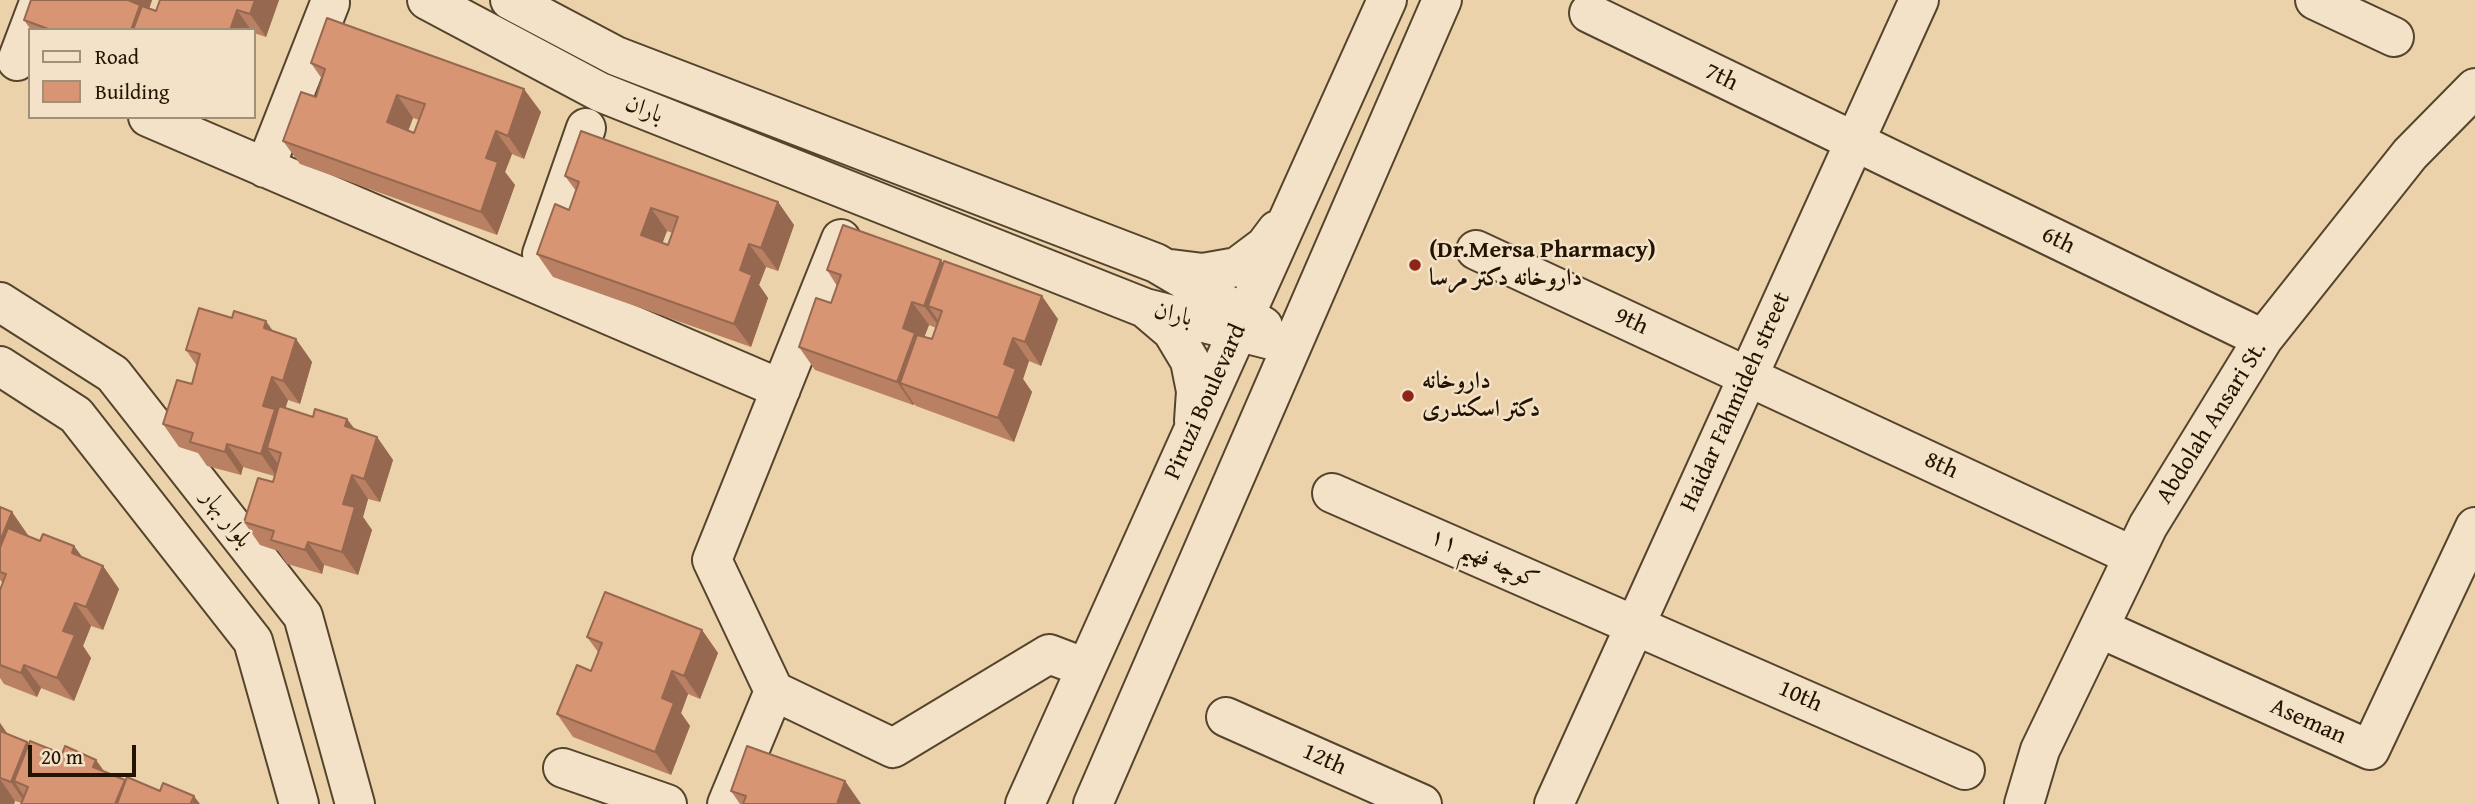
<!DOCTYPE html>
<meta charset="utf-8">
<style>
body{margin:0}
#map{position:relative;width:2475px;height:804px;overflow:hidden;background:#ecd2ab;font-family:"Gentium Book Plus",serif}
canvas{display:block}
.legend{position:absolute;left:28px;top:28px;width:228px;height:91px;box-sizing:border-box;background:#f3e2c8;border:2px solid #a09078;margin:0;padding:9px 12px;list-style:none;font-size:21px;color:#231401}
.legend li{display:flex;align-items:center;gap:14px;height:35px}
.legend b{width:35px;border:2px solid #a09078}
.scale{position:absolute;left:28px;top:745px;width:108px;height:32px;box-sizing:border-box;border:4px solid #231401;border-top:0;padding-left:9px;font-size:21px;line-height:24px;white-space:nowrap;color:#231401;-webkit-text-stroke:5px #f3e2c8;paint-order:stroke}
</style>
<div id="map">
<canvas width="2475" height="804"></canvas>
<ul class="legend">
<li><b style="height:9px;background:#f3e2c8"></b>Road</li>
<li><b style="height:19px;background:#d79573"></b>Building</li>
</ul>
<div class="scale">20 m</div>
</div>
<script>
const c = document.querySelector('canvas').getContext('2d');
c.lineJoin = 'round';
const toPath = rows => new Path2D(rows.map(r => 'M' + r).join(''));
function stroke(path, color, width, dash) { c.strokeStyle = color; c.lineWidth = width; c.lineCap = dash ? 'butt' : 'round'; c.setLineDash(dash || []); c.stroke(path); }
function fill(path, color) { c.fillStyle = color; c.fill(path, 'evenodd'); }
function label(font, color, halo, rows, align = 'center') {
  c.font = font + ' "Gentium Book Plus",Amiri,serif'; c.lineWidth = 5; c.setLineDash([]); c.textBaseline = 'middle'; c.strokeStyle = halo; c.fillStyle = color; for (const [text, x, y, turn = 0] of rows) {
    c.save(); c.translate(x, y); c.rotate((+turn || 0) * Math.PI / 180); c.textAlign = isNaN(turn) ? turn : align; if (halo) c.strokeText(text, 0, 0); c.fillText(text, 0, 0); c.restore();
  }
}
const minor = toPath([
 [427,0,600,92,1145,308,1291,345],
 [510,0,616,56,1156,263,1263,326],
 [2315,0,2394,37],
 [1589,13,2263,339],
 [17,61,40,0],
 [148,117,781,389],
 [265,168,330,3],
 [841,239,712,560,774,691,893,748,1049,654,1086,668],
 [1476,250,2133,556],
 [542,254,586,128],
 [1171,269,1203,273,1237,267,1265,246,1277,230],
 [0,302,113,374,303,616,355,804],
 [1145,308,1172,331,1190,361,1196,391,1194,421],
 [0,366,76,415,253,641,299,804],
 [1332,493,1965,770],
 [2099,628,2370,750,2475,527],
 [1226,717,1422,804],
 [563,768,667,804],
 [727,804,774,691],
 [1025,804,1387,0],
 [1093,804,1442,0],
 [1554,804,1919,0],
 [2024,804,2040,750,2148,526,2263,339,2410,154,2475,88]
]);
const wall = toPath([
 [31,0,152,0,149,9,156,11,279,0,266,37,254,33,254,30,31,30,24,20],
 [311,63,541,112,524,159,512,154,505,172,515,185,497,235,300,164,283,141,316,97,322,79],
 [413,118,419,120,414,133,408,131],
 [565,176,778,202,794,225,778,271,766,267,759,285,768,298,751,347,553,277,537,254,569,210,576,191],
 [667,231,673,233,668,245,662,243],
 [943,263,1058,319,1041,366,1029,361,1023,379,1032,392,1014,442,916,406,914,404,913,405,815,370,799,347,831,303,837,286,827,270],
 [929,325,936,328,932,339,924,337],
 [274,331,296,339,312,362,300,404,288,400,285,408,313,417,347,419,355,429,377,437,393,460,380,502,368,499,363,517,372,530,358,575,324,565,322,574,287,564,278,551,260,545,244,522,273,482,274,476,243,467,241,475,207,466,198,453,179,447,163,424,192,384,197,366,186,350],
 [0,507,12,512,28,536,40,541,74,546,83,558,103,566,119,589,103,630,91,626,83,646,91,658,74,701,41,688,37,697,4,684,0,678,0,590,3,583,0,580],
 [702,630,718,653,700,699,688,694,681,713,690,726,671,775,573,737,557,714,591,671,598,652,587,637],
 [0,723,7,733,29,744,62,754,96,760,104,771,126,781,160,791,22,803,15,801,14,804,0,804],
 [845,781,861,804,740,804,731,791]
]);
const shadedWall = toPath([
 [128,0,152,0,147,15,155,30,131,30],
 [255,0,279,0,266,37,250,14],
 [237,10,251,30,230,30],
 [524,89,541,112,524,159,508,136],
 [397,95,413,118,403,145,387,122],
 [496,131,512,154,505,172,515,185,497,235,481,212,486,158],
 [778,202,794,225,778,271,761,248],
 [651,208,667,231,657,258,641,235],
 [749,244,766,267,759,285,768,298,751,347,734,324,740,270],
 [941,260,957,283,928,306,942,326,941,329,924,306],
 [1042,296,1058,319,1041,366,1025,342],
 [912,302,929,325,922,343,900,383,914,404,913,405,897,382,903,328],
 [266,321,282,344,264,328],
 [1013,338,1029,361,1023,379,1032,392,1014,442,998,418,1004,364],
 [296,339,312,362,300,404,283,381],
 [272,377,288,400,282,420,281,453,267,448,280,467,277,477,261,454,263,406],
 [347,419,363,442,345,426],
 [377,437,393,460,380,502,364,479],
 [227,444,243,467,241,475,225,452],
 [352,475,368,499,363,517,372,530,358,575,342,552,343,504],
 [12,512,28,535,11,576,0,559,0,541],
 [308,542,324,565,322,574,305,550],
 [74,546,91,569,72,553],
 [103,566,119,589,103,630,86,607],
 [75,603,91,626,83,646,91,658,74,701,57,678,63,631],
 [702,630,718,653,700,699,684,676],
 [24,665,41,688,37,697,21,673],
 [672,671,688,694,681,713,690,726,671,775,655,752,662,698],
 [0,723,15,745,0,735],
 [27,742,44,765,14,781,28,802,26,804,11,782],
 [96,760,112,783,93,767],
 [0,779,15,801,14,804,0,804],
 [845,781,861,804,837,804],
 [194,796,200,804,192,804]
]);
const building = toPath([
 [31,0,128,0,140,5,131,30,51,30,24,20,31,0],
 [160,0,255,0,250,14,237,10,230,30,133,30,142,6,156,11,160,0],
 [327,18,524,89,508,136,496,131,486,158,498,162,481,212,283,141,301,92,316,97,325,69,311,63,327,18],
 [397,95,425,104,414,133,387,122,397,95],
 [581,131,778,202,761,248,749,244,740,270,752,275,734,324,537,254,555,204,569,210,579,182,565,176,581,131],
 [651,208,678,217,668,245,641,235,651,208],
 [843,225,941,260,924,306,912,302,903,328,915,333,897,382,799,347,816,298,831,303,841,275,827,270,843,225],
 [944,261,1042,296,1025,342,1013,338,1004,364,1016,369,998,418,900,383,917,335,932,339,942,311,928,306,944,261],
 [199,308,232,318,234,311,266,321,264,328,296,339,283,381,272,377,263,406,275,409,261,454,227,444,225,452,190,442,193,433,163,424,177,380,192,384,200,354,186,350,199,308],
 [279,406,313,417,315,409,347,419,345,426,377,437,364,479,352,475,343,504,355,507,342,552,308,542,305,550,271,540,274,531,244,522,258,478,273,482,281,453,267,448,279,406],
 [0,507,12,512,0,541,0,507],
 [8,528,40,541,43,534,74,546,72,553,103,566,86,607,75,603,63,631,75,635,57,678,24,665,21,673,0,665,0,590,6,574,0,572,0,548,8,528],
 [605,592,702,630,684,676,672,671,662,698,674,703,655,752,557,714,577,665,591,671,602,643,587,637,605,592],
 [0,731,27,742,11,782,0,778,0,731],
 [30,741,62,754,65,746,96,760,93,767,125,780,115,804,21,804,28,787,14,781,30,741],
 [747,746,845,781,837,804,743,804,746,796,731,791,747,746],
 [127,777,160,791,163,783,194,796,191,803,193,804,117,804,127,777]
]);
const markers = [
 [1415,265,7,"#8f2418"],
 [1408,396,7,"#8f2418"]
];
const streetNames = [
 ["7th",1721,78,26],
 ["باران",644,110,22],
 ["6th",2058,241,26],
 ["باران",1173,315,14],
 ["9th",1631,322,25],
 ["Piruzi Boulevard",1206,402,-66],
 ["Haidar Fahmideh street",1736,402,-66],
 ["Abdolah Ansari St.",2212,423,-58],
 ["8th",1941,466,25],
 ["بلوار بهار",226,519,52],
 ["کوچه فهیم ۱۱",1484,559,24],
 ["10th",1800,697,24],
 ["Aseman",2308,722,24],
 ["12th",1324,760,24]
];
const poiNames = [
 ["(Dr.Mersa Pharmacy)",1429,251],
 ["داروخانه دکتر مرسا",1429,279],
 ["داروخانه",1422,382],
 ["دکتر اسکندری",1422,410]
];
stroke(minor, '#55442c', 42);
stroke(minor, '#f3e2c8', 38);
fill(wall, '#b98063');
fill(shadedWall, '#966850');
fill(building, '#d79573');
stroke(building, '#966850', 2);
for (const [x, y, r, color] of markers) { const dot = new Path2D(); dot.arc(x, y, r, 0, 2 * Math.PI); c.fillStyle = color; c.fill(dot); stroke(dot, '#f3e2c8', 2.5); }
label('24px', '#231401', '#f3e2c8', streetNames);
label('bold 24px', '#231401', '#f3e2c8', poiNames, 'left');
</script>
